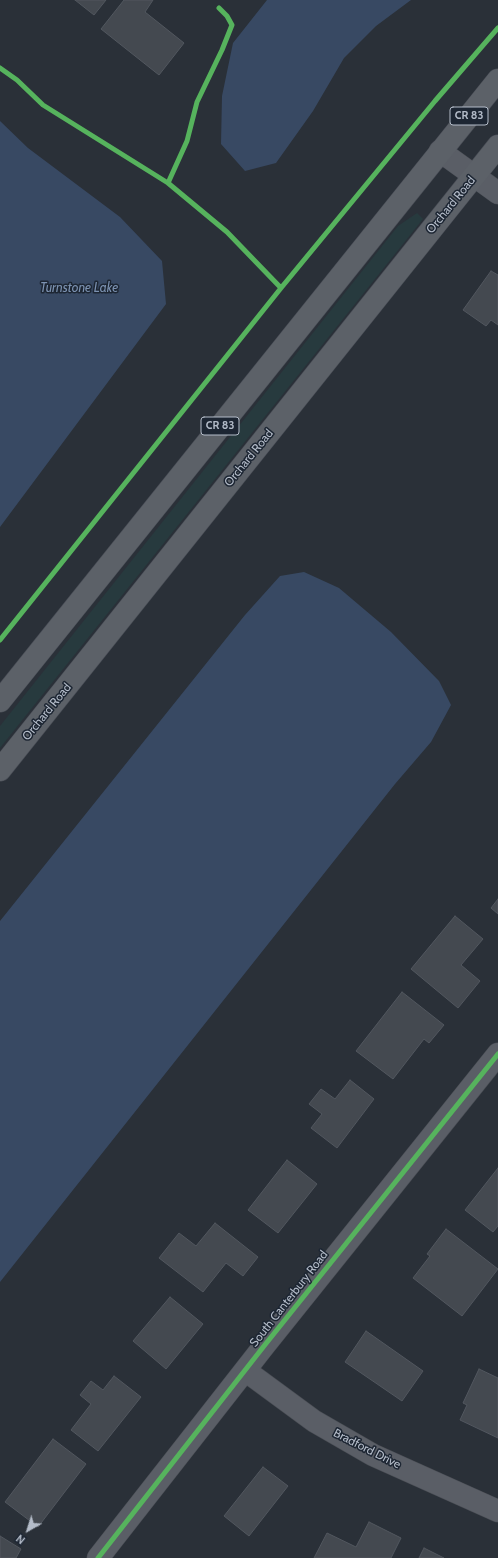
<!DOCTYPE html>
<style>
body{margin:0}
#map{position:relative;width:498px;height:1558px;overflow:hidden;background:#2a3038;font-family:Cabin,sans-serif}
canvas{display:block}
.north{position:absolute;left:8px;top:1510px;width:40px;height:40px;-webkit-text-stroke:3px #1d2633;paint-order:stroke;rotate:219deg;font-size:11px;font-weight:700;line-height:16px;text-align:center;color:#b4bcc9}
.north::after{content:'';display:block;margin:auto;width:14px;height:18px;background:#b4bcc9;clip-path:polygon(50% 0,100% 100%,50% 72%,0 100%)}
</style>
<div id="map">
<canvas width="498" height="1558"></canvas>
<div class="north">N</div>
</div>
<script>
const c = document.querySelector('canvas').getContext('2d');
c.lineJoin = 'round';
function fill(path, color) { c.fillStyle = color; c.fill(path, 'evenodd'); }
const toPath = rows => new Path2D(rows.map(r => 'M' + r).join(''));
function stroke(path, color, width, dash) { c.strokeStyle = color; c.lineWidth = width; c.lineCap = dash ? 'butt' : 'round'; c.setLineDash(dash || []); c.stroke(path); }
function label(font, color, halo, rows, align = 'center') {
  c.font = font + ' Cabin,sans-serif'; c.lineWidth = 3; c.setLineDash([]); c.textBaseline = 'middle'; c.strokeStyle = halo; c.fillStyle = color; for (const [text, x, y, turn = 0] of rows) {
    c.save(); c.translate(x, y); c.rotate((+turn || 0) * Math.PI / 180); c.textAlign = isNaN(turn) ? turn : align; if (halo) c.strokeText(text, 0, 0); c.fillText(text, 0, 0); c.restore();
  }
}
const green = toPath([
 [417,213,423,219,0,748,0,726,398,226]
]);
const water = toPath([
 [267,0,411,0,376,26,344,58,313,111,276,163,245,171,221,144,222,96,233,43],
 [0,121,28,148,120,217,162,261,166,304,0,527],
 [304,572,339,588,391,632,439,681,451,705,431,742,395,784,0,1282,0,921,245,615,280,576]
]);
const building = toPath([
 [75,0,106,0,94,15,75,0],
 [124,0,153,0,145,12,184,43,159,75,101,29,124,0],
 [491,271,498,275,498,325,491,320,486,326,463,310,491,271],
 [498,899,498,914,491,908,498,899],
 [455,916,483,939,461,965,480,981,458,1008,411,969,455,916],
 [402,992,444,1025,429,1043,424,1039,393,1079,356,1051,402,992],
 [350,1080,374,1099,337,1148,311,1128,322,1114,309,1104,321,1089,335,1099,350,1080],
 [287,1160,317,1184,278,1233,248,1210,287,1160],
 [498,1168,498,1226,493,1232,465,1210,498,1168],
 [215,1223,258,1257,243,1276,226,1263,203,1292,159,1258,179,1233,196,1246,215,1223],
 [446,1229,498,1269,462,1316,413,1278,430,1256,427,1254,446,1229],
 [170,1297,203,1324,166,1369,133,1341,170,1297],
 [366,1331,423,1371,402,1401,345,1362,366,1331],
 [479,1369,498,1378,498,1438,460,1420,467,1405,463,1403,479,1369],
 [114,1376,141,1397,98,1451,71,1430,91,1404,80,1395,91,1381,103,1390,114,1376],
 [53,1439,86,1464,38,1527,5,1502,53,1439],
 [263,1467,288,1486,249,1536,224,1516,263,1467],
 [369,1522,401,1538,391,1558,314,1558,327,1533,356,1547,369,1522],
 [0,1536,21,1549,16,1558,0,1558,0,1536],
 [424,1548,444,1558,419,1558,424,1548]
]);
const minor = toPath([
 [440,151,498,193],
 [246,1371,314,1421,373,1455,498,1511],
 [98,1558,264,1346,498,1054]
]);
const major = toPath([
 [0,701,498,80],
 [0,770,498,146]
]);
const cycleway = toPath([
 [0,68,17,80,43,105,168,183,227,232,281,288],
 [168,183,187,141,197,102,222,50,232,25,227,16,219,8],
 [0,640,281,288,435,101,498,28],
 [98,1558,264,1346,498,1054]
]);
const shields = [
 [469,116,38],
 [220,426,38]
];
const shieldNames = [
 ["CR 83",469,116],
 ["CR 83",220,426]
];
const streetNames = [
 ["Orchard Road",451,205,-51],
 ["Orchard Road",249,458,-51],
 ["Orchard Road",47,712,-51],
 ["South Canterbury Road",289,1299,-52],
 ["Bradford Drive",367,1449,27]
];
const waterNames = [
 ["Turnstone Lake",79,288]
];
fill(green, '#273a3e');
fill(water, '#384963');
fill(building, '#444950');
stroke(building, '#52575f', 1);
stroke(minor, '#484c53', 23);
stroke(major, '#484c55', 23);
stroke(minor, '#5a5e66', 22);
stroke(major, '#5c6168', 22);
stroke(cycleway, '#56b35d', 5);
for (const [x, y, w] of shields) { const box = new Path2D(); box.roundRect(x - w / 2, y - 9, w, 18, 3); c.fillStyle = '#1d2633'; c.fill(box); stroke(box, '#b4bcc9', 1); }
label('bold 11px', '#b4bcc9', null, shieldNames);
label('12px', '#b4bcc9', '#1d2633', streetNames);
label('italic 13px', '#7c92b1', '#1d2633', waterNames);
</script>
